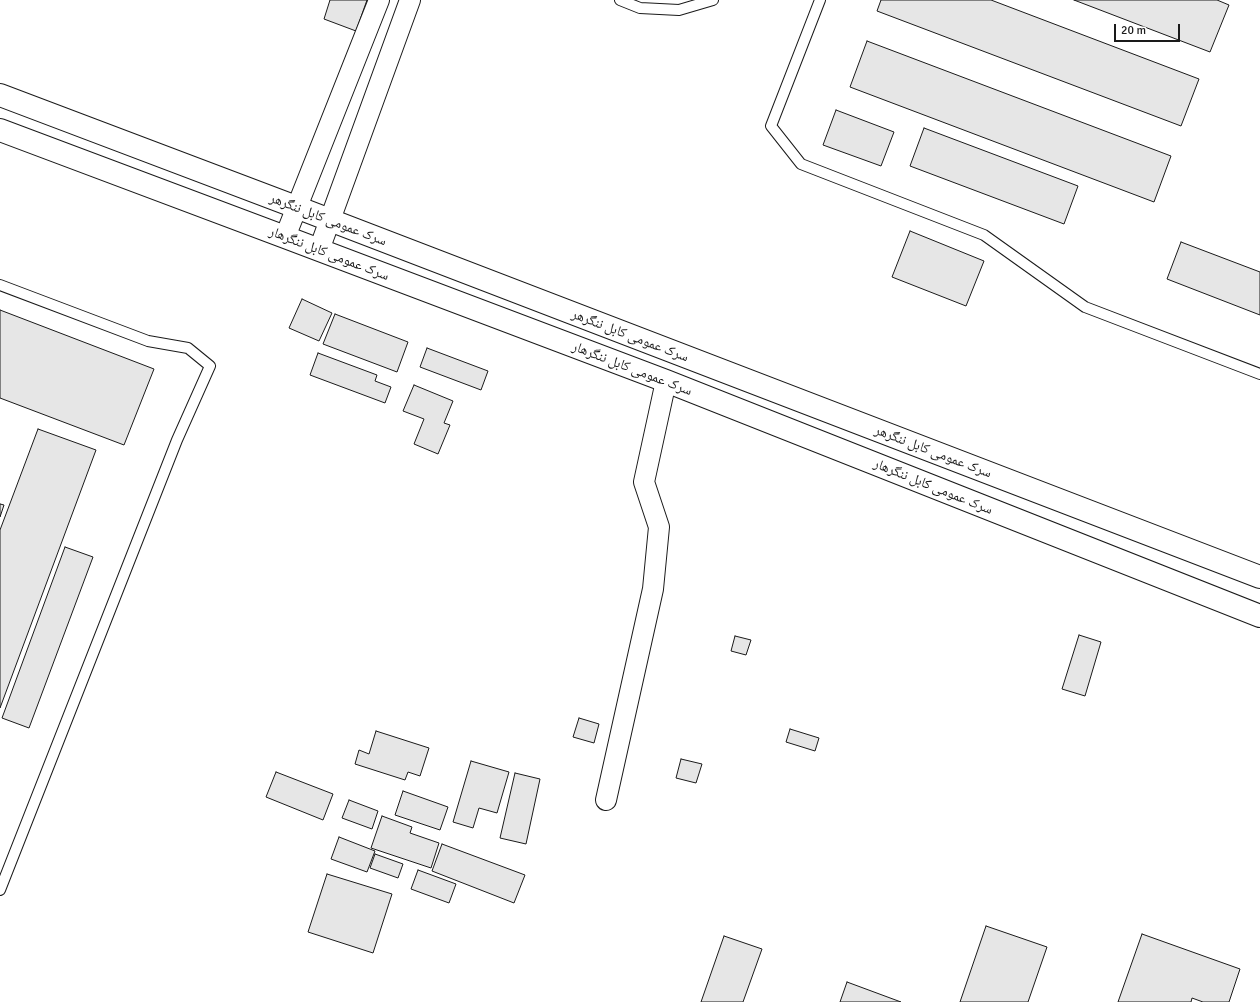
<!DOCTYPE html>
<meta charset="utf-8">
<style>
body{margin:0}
#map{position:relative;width:1260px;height:1002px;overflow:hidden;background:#fff;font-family:Signika,sans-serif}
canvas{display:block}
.scale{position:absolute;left:1114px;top:24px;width:66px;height:18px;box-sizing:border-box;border:2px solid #1a1a1a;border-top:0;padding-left:5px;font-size:12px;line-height:14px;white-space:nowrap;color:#1a1a1a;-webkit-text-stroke:3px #fff;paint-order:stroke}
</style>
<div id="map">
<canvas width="1260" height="1002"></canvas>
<div class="scale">20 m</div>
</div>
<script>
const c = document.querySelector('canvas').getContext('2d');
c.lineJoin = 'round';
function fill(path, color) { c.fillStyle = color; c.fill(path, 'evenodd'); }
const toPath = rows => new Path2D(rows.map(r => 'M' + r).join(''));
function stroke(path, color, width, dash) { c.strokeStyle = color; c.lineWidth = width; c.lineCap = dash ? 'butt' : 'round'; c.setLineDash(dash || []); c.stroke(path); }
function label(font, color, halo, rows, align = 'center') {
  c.font = font + ' Signika,"Noto Naskh Arabic",sans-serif'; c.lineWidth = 3; c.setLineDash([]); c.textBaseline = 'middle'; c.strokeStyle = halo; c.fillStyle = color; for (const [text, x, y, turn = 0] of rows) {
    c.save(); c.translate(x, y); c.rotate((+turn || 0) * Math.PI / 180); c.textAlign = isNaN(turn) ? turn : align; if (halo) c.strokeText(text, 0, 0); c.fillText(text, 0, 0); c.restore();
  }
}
const building = toPath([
 [330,0,367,0,356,31,324,19,330,0],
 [881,0,991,0,1199,79,1181,126,877,11,881,0],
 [1074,0,1217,0,1229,5,1210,52,1074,0],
 [867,41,1171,156,1154,202,850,87,867,41],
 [836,110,894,132,881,166,823,145,836,110],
 [924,128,1078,186,1064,224,910,166,924,128],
 [910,231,984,261,966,306,892,277,910,231],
 [1181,242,1260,272,1260,315,1167,279,1181,242],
 [302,299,332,313,319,341,289,328,302,299],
 [0,310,154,369,124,445,0,398,0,310],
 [335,314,408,342,397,372,323,344,335,314],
 [427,348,488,371,481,390,420,367,427,348],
 [318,353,377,375,375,381,391,387,385,403,310,375,318,353],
 [414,385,453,401,444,423,450,425,438,454,414,444,424,419,403,411,414,385],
 [38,429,96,450,0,708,0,530,38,429],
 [0,504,4,505,0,517,0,504],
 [65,547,93,557,29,728,2,718,65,547],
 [1079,635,1101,642,1085,696,1062,689,1079,635],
 [735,636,751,640,746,655,731,651,735,636],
 [579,718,599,724,594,743,573,737,579,718],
 [790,729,819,738,815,751,786,742,790,729],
 [376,731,429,748,420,776,408,772,405,780,355,764,359,750,369,754,376,731],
 [681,759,702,764,696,783,676,778,681,759],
 [471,761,509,772,497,813,479,808,473,828,453,822,471,761],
 [276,772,333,794,323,820,266,797,276,772],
 [515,773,540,779,526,844,500,838,515,773],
 [403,791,448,807,440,830,395,815,403,791],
 [349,800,378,811,372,829,342,818,349,800],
 [382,816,412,827,410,833,439,843,431,868,371,848,382,816],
 [339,837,375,851,367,872,331,859,339,837],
 [442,844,525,875,514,903,432,871,442,844],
 [375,854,403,864,398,878,370,868,375,854],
 [418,870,456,884,449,903,411,889,418,870],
 [327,874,392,894,373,953,308,932,327,874],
 [986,926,1047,947,1028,1002,960,1002,986,926],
 [1142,934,1240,969,1229,1002,1203,1002,1192,998,1191,1002,1118,1002,1142,934],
 [724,936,762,949,743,1002,701,1002,724,936],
 [847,982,901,1002,840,1002,847,982]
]);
const lane = toPath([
 [620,0,640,8,679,10,713,0],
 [820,0,771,126,801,164,984,235,1085,307,1260,374],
 [0,285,148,341,188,348,210,366,177,440,0,890]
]);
const street = toPath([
 [285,237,379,0],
 [319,250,410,0],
 [606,800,653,589,659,527,644,482,666,381]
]);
const highway = toPath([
 [0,95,296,207,1260,577],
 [0,130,285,237,666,381,1260,616]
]);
const streetNames = [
 ["سرک عمومی کابل ننگرهر",328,220,21],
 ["سرک عمومی کابل ننگرهار",329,254,21],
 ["سرک عمومی کابل ننگرهر",630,336,21],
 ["سرک عمومی کابل ننگرهار",632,369,21],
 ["سرک عمومی کابل ننگرهر",933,452,21],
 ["سرک عمومی کابل ننگرهار",933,487,22]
];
fill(building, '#e6e6e6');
stroke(building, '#1a1a1a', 1);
stroke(lane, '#1a1a1a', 12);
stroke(street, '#1a1a1a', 22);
stroke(highway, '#1a1a1a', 24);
stroke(lane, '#fff', 10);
stroke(street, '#fff', 20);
stroke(highway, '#fff', 22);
label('14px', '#1a1a1a', '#fff', streetNames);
</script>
